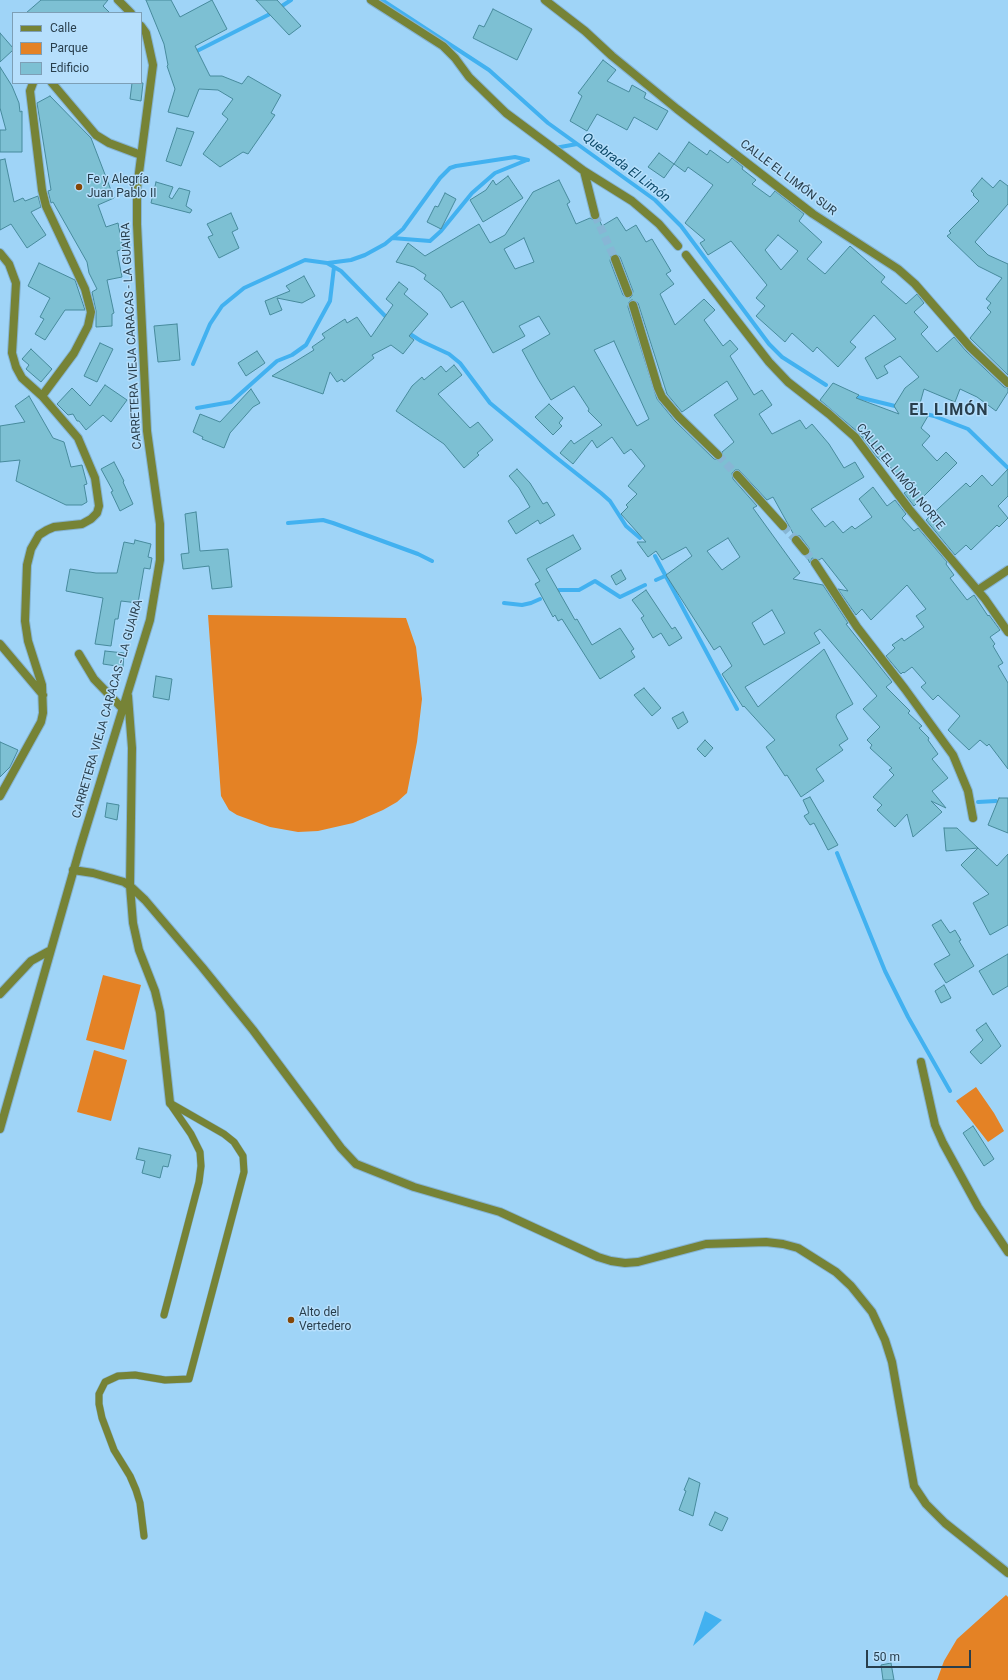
<!DOCTYPE html>
<meta charset="utf-8">
<style>
body{margin:0}
#map{position:relative;width:1008px;height:1680px;overflow:hidden;background:#9fd4f7;font-family:Roboto,sans-serif}
canvas{display:block}
.legend{position:absolute;left:12px;top:12px;width:130px;height:72px;box-sizing:border-box;background:#b6dffc;border:1px solid #7d9fb6;margin:0;padding:5px 7px;list-style:none;font-size:12px;color:#283e4c}
.legend li{display:flex;align-items:center;gap:8px;height:20px}
.legend b{width:20px;border:1px solid #7d9fb6}
.scale{position:absolute;left:866px;top:1650px;width:105px;height:18px;box-sizing:border-box;border:2px solid #283e4c;border-top:0;padding-left:5px;font-size:12px;line-height:14px;white-space:nowrap;color:#283e4c;-webkit-text-stroke:3px #b6dffc;paint-order:stroke}
</style>
<div id="map">
<canvas width="1008" height="1680"></canvas>
<ul class="legend">
<li><b style="height:5px;background:#768336"></b>Calle</li>
<li><b style="height:11px;background:#e48225"></b>Parque</li>
<li><b style="height:11px;background:#7dc0d3"></b>Edificio</li>
</ul>
<div class="scale">50 m</div>
</div>
<script>
const c = document.querySelector('canvas').getContext('2d');
c.lineJoin = 'round';
function fill(path, color) { c.fillStyle = color; c.fill(path, 'evenodd'); }
const toPath = rows => new Path2D(rows.map(r => 'M' + r).join(''));
function stroke(path, color, width, dash) { c.strokeStyle = color; c.lineWidth = width; c.lineCap = dash ? 'butt' : 'round'; c.setLineDash(dash || []); c.stroke(path); }
function label(font, color, halo, rows, align = 'center') {
  c.font = font + ' Roboto,sans-serif'; c.lineWidth = 3; c.setLineDash([]); c.textBaseline = 'middle'; c.strokeStyle = halo; c.fillStyle = color; for (const [text, x, y, turn = 0] of rows) {
    c.save(); c.translate(x, y); c.rotate((+turn || 0) * Math.PI / 180); c.textAlign = isNaN(turn) ? turn : align; if (halo) c.strokeText(text, 0, 0); c.fillText(text, 0, 0); c.restore();
  }
}
const green = toPath([
 [208,615,406,618,416,647,422,699,417,742,407,793,397,802,383,810,353,823,318,831,298,832,270,827,237,815,229,810,221,796],
 [103,975,141,985,124,1050,86,1040],
 [94,1050,127,1060,111,1121,77,1112],
 [976,1087,994,1113,1004,1131,988,1142,956,1101],
 [1006,1595,1008,1597,1008,1680,937,1680,944,1661,957,1639]
]);
const water = toPath([
 [705,1611,722,1620,693,1646]
]);
const stream = toPath([
 [382,0,489,70,548,123,655,200,681,226,769,344,782,357,826,385],
 [193,53,268,15,291,0],
 [555,148,577,144],
 [392,238,430,241,441,231,472,193,495,173,527,160],
 [328,263,351,260,365,255,385,244,403,229,440,178,450,168,456,166,515,157,528,160],
 [407,332,421,341,449,354,460,363,490,403,553,455,601,493,610,501,626,526,640,538],
 [193,364,210,324,222,306,244,288,305,260,327,263,341,271,389,320],
 [858,397,899,407],
 [197,408,231,402,277,361,292,355,306,345,330,301,334,267],
 [913,411,934,416,968,429,1008,468],
 [288,523,323,520,333,523,418,554,432,561],
 [655,556,737,709],
 [656,580,665,576],
 [559,590,579,590,595,581,620,597,645,585],
 [504,603,522,605,531,603,540,599],
 [978,802,996,801],
 [837,853,885,971,908,1017,950,1091]
]);
const building = toPath([
 [41,0,108,0,103,6,110,13,26,13,41,0],
 [146,0,171,0,180,17,212,0,227,29,195,46,210,76,222,76,242,84,248,76,281,95,271,113,275,115,248,154,243,152,220,167,203,154,228,119,222,114,233,99,218,90,199,89,188,117,168,112,175,89,167,66,168,65,164,44,146,0],
 [256,0,277,0,301,26,289,35,256,0],
 [493,9,532,29,517,60,473,38,479,25,484,27,493,9],
 [0,33,13,48,13,50,0,62,0,33],
 [603,60,616,70,607,81,629,92,632,85,646,93,644,98,668,111,657,130,634,117,627,130,597,114,587,131,570,121,582,96,578,93,603,60],
 [0,67,12,86,19,103,20,112,22,111,22,152,0,152,0,130,6,130,0,108,0,67],
 [132,83,143,83,141,101,130,99,132,83],
 [50,96,91,138,114,198,98,205,106,227,118,223,123,249,117,251,122,277,107,280,114,313,112,314,112,326,96,327,96,311,92,292,97,289,89,273,87,262,53,202,51,203,48,191,51,190,37,103,50,96],
 [177,128,194,132,181,166,166,161,177,128],
 [689,142,707,155,710,150,728,163,732,158,743,167,742,169,756,180,752,184,770,197,775,191,804,214,799,221,822,242,807,259,825,274,850,246,885,277,881,282,906,304,917,294,924,303,914,312,928,327,921,334,937,352,954,337,966,351,1004,387,1008,388,1008,392,996,411,977,397,960,389,955,402,924,389,917,414,928,416,921,428,930,436,922,445,937,461,946,452,957,463,914,506,904,493,909,490,887,463,885,464,877,457,859,433,820,400,833,383,859,395,856,398,899,414,894,406,905,388,919,377,900,356,884,366,888,373,877,379,865,358,896,339,874,315,850,342,856,347,838,367,817,347,813,352,792,333,785,342,756,316,765,306,756,298,767,285,731,241,708,255,700,243,705,240,685,223,713,185,688,167,685,172,674,164,689,142],
 [778,235,798,251,781,270,765,250,778,235],
 [659,153,674,164,664,178,648,167,659,153],
 [5,159,14,202,23,198,25,201,38,196,41,207,31,212,46,235,27,248,11,224,0,230,0,160,5,159],
 [508,176,523,198,483,222,470,200,486,190,493,180,496,185,508,176],
 [982,178,993,188,1000,180,1008,186,1008,204,975,242,988,255,1008,264,1008,375,970,338,991,312,987,308,991,303,986,299,1002,278,978,266,947,236,951,233,949,231,979,201,973,195,974,194,971,191,982,178],
 [559,180,570,202,567,204,576,224,590,218,594,220,599,219,602,226,617,217,626,231,636,225,646,242,652,239,671,271,666,274,674,284,660,294,675,325,704,299,715,310,704,320,723,346,730,340,738,349,730,356,754,395,762,390,772,405,759,414,772,434,800,420,806,429,812,424,829,444,844,468,855,462,864,477,811,509,825,527,833,521,843,533,852,526,855,529,872,517,859,499,873,487,887,506,895,500,906,514,902,518,914,531,918,528,947,562,946,564,954,575,950,578,967,600,974,595,988,616,989,615,1000,630,990,637,995,644,993,646,1003,663,998,666,1008,683,1008,769,989,744,987,746,980,740,969,750,948,730,960,716,938,695,933,700,921,687,926,683,912,667,904,673,903,672,901,674,886,656,895,648,892,645,902,638,904,641,924,627,916,616,926,609,907,585,871,620,862,609,856,615,838,589,848,591,822,558,819,560,812,558,810,563,806,556,810,553,809,548,800,536,794,535,773,497,767,500,739,470,735,470,732,473,733,479,757,506,753,508,800,573,793,579,823,585,848,623,846,624,892,682,886,687,910,711,908,713,922,726,919,728,929,738,928,740,938,754,932,759,948,778,932,791,946,808,931,801,942,812,913,837,907,814,895,827,877,810,882,805,873,797,894,775,889,770,892,768,870,748,872,745,867,740,880,727,863,709,877,696,820,629,814,633,820,643,745,687,758,707,824,649,853,704,837,714,836,717,848,739,839,745,843,750,816,769,824,781,801,797,787,775,785,776,766,747,775,740,744,706,743,707,722,674,732,666,720,646,714,650,666,575,692,556,686,547,662,560,656,551,648,557,637,542,646,542,621,514,628,507,626,505,637,494,628,486,645,466,631,449,624,454,612,437,597,448,592,440,573,464,560,453,571,440,574,444,602,425,588,411,589,409,574,386,551,400,538,379,522,350,550,334,539,316,519,326,525,336,493,353,463,301,451,308,441,292,424,279,426,275,414,267,396,262,408,243,425,256,479,224,490,243,505,235,533,192,559,180],
 [524,238,534,262,515,269,504,249,524,238],
 [615,254,620,257,633,291,632,296,630,298,623,295,610,261,611,256,615,254],
 [632,300,638,303,667,394,682,412,727,381,738,399,714,415,734,442,722,452,723,457,720,460,714,459,675,421,657,399,628,307,629,302,632,300],
 [614,341,649,419,637,426,594,350,614,341],
 [728,538,740,557,722,570,707,551,728,538],
 [772,610,785,633,764,645,752,623,772,610],
 [156,182,173,187,169,197,172,199,179,188,190,191,186,206,192,210,190,213,151,203,156,182],
 [445,193,456,199,441,229,427,222,435,206,438,207,445,193],
 [231,213,238,229,232,232,239,248,219,258,208,237,213,235,207,224,231,213],
 [39,263,75,280,85,310,65,310,45,340,35,334,44,319,40,317,50,298,28,286,39,263],
 [304,276,315,296,302,303,277,298,282,310,270,315,265,301,290,291,286,286,304,276],
 [399,282,408,289,404,294,428,314,409,336,414,340,403,354,391,345,372,355,374,358,344,382,342,379,337,382,330,372,323,394,272,376,314,350,312,347,325,338,322,334,345,319,347,323,357,317,371,337,393,305,386,299,399,282],
 [177,324,180,360,158,362,154,326,177,324],
 [100,343,113,349,97,382,84,376,100,343],
 [31,349,52,369,41,382,26,369,29,365,22,359,31,349],
 [257,351,265,363,246,376,238,363,257,351],
 [454,365,462,375,438,394,470,428,478,422,493,440,477,453,479,455,464,468,444,444,396,411,412,386,422,377,424,380,441,366,446,372,454,365],
 [105,385,127,400,111,422,103,415,86,430,79,421,77,421,73,414,68,415,57,404,72,388,90,406,105,385],
 [251,389,260,403,253,407,230,433,224,448,202,439,203,437,193,432,200,414,220,422,251,389],
 [29,396,53,438,64,442,71,467,82,465,87,484,84,485,87,502,82,505,66,505,16,481,20,460,0,462,0,426,25,422,15,406,29,396],
 [549,404,563,418,559,423,562,426,553,435,535,417,549,404],
 [114,462,124,481,123,482,133,504,120,511,111,492,113,491,101,469,114,462],
 [517,469,530,483,543,504,547,502,555,515,540,524,538,520,516,534,508,521,530,507,519,488,509,476,517,469],
 [1008,469,1008,496,998,506,1008,518,999,527,997,525,971,550,966,545,955,555,926,520,966,483,970,487,982,475,992,486,1008,469],
 [196,512,200,551,228,549,232,587,212,589,209,566,183,569,181,554,189,553,185,514,196,512],
 [573,535,581,549,546,569,575,620,577,619,592,645,620,628,634,649,631,651,635,657,600,679,562,619,558,621,555,615,553,617,535,584,540,581,527,559,573,535],
 [135,540,151,544,148,557,152,558,150,569,144,568,138,603,121,601,118,619,115,619,111,646,95,644,103,598,66,591,70,569,96,573,117,573,124,542,134,544,135,540],
 [621,570,626,579,616,585,611,576,621,570],
 [646,590,672,629,675,627,682,638,669,646,661,633,653,638,641,618,644,616,632,600,646,590],
 [105,651,124,653,123,667,103,664,105,651],
 [156,676,172,679,169,700,153,697,156,676],
 [644,688,661,708,652,716,634,695,644,688],
 [683,712,688,722,678,729,672,718,683,712],
 [705,740,713,748,705,757,697,749,705,740],
 [0,742,18,750,10,767,0,777,0,742],
 [810,797,838,845,828,850,814,823,810,825,804,816,809,813,803,800,810,797],
 [999,798,1008,798,1008,833,988,825,999,798],
 [107,803,119,805,117,820,105,817,107,803],
 [944,828,957,828,997,866,1008,854,1008,925,990,935,973,903,989,894,961,865,978,848,946,851,944,828],
 [941,920,950,933,955,930,961,940,959,941,974,966,946,983,934,964,950,955,932,925,941,920],
 [1008,954,1008,986,993,995,979,971,1008,954],
 [944,985,951,998,941,1003,935,991,944,985],
 [986,1023,1001,1046,981,1064,970,1052,983,1040,976,1030,986,1023],
 [973,1126,994,1159,984,1166,963,1133,973,1126],
 [139,1148,171,1155,168,1167,163,1166,160,1178,142,1173,145,1161,136,1159,139,1148],
 [689,1478,700,1483,693,1516,679,1510,686,1491,684,1490,689,1478],
 [715,1512,728,1518,722,1531,709,1525,715,1512],
 [891,1663,894,1680,883,1680,881,1665,891,1663]
]);
const streetTunnel = toPath([
 [595,215,615,259],
 [718,455,737,475],
 [783,526,796,540],
 [805,551,815,563]
]);
const lane = toPath([
 [164,1315,199,1182,201,1166,200,1152,191,1134,171,1105],
 [144,1536,140,1503,136,1490,130,1476,114,1450,102,1418,99,1404,99,1394,105,1382,118,1376,135,1375,165,1380,189,1379,244,1172,243,1156,234,1142,224,1134,170,1103]
]);
const street = toPath([
 [118,0,131,13],
 [371,0,443,46,455,58,469,77,506,113,584,171,632,201,659,224,678,246],
 [545,0,585,31,612,56,677,109,813,214,898,269,915,284,970,347,1008,383],
 [33,83,30,91,42,190,46,206,85,289,91,312,88,326,74,353,42,396],
 [52,83,96,135,109,143,141,155],
 [584,171,595,215],
 [0,253,9,264,16,283,12,353,16,367,22,378,42,396,78,438,95,478,99,506,97,513,91,519,82,524,54,527,47,530,39,535,31,549,27,565,25,621,28,641,42,685,43,713,41,722,0,796],
 [686,255,769,362,788,382,829,414,855,437,909,509,985,599,1008,632],
 [615,259,628,293],
 [633,305,658,388,662,397,679,417,718,455],
 [737,475,783,526],
 [796,540,805,551],
 [815,563,857,627,905,689,953,755,968,791,973,818],
 [978,590,1008,570],
 [0,644,43,695],
 [79,654,94,679,122,708],
 [128,696,132,748,130,886,133,923,139,950,155,991,160,1012,170,1103],
 [73,870,93,873,124,882,130,886,145,900,202,967,253,1030,341,1148,356,1164,414,1187,500,1212,598,1257,611,1261,625,1263,638,1262,706,1244,766,1242,783,1244,798,1248,836,1272,851,1286,872,1312,885,1340,892,1362,914,1486,926,1504,945,1523,1008,1573],
 [0,994,31,961,49,951],
 [921,1062,935,1125,943,1143,978,1207,1008,1252],
 [0,1129,80,848,150,620,160,560,160,524,147,431,137,224,137,188,153,65,146,33,141,26]
]);
const markers = [
 [79,187,4,"#854707"],
 [291,1320,4,"#854707"]
];
const streetNames = [
 ["CALLE EL LIMÓN SUR",788,178,37],
 ["CARRETERA VIEJA CARACAS - LA GUAIRA",132,336,-93],
 ["CALLE EL LIMÓN NORTE",900,477,51],
 ["CARRETERA VIEJA CARACAS - LA GUAIRA",108,709,-74]
];
const poiNames = [
 ["Fe y Alegría",87,180],
 ["Juan Pablo II",87,194],
 ["Alto del",299,1313],
 ["Vertedero",299,1327]
];
const waterNames = [
 ["Quebrada El Limón",626,168,37]
];
const districtNames = [
 ["EL LIMÓN",949,411]
];
fill(green, '#e48225');
fill(water, '#42b1f0');
stroke(stream, '#42b1f0', 4);
fill(building, '#7dc0d3');
stroke(building, '#478a9c', 1);
stroke(streetTunnel, '#87b6d5', 8, [8, 4]);
stroke(lane, '#85b3d1', 8);
stroke(street, '#85b3d1', 10);
stroke(lane, '#768336', 7);
stroke(street, '#768336', 8);
for (const [x, y, r, color] of markers) { const dot = new Path2D(); dot.arc(x, y, r, 0, 2 * Math.PI); c.fillStyle = color; c.fill(dot); stroke(dot, '#b6dffc', 1.5); }
label('12px', '#283e4c', '#b6dffc', streetNames);
label('12px', '#283e4c', '#b6dffc', poiNames, 'left');
label('italic 13px', '#0a4868', '#b6dffc', waterNames);
c.letterSpacing = '1px';
label('bold 16px', '#283e4c', '#b6dffc', districtNames);
c.letterSpacing = '0px';
</script>
